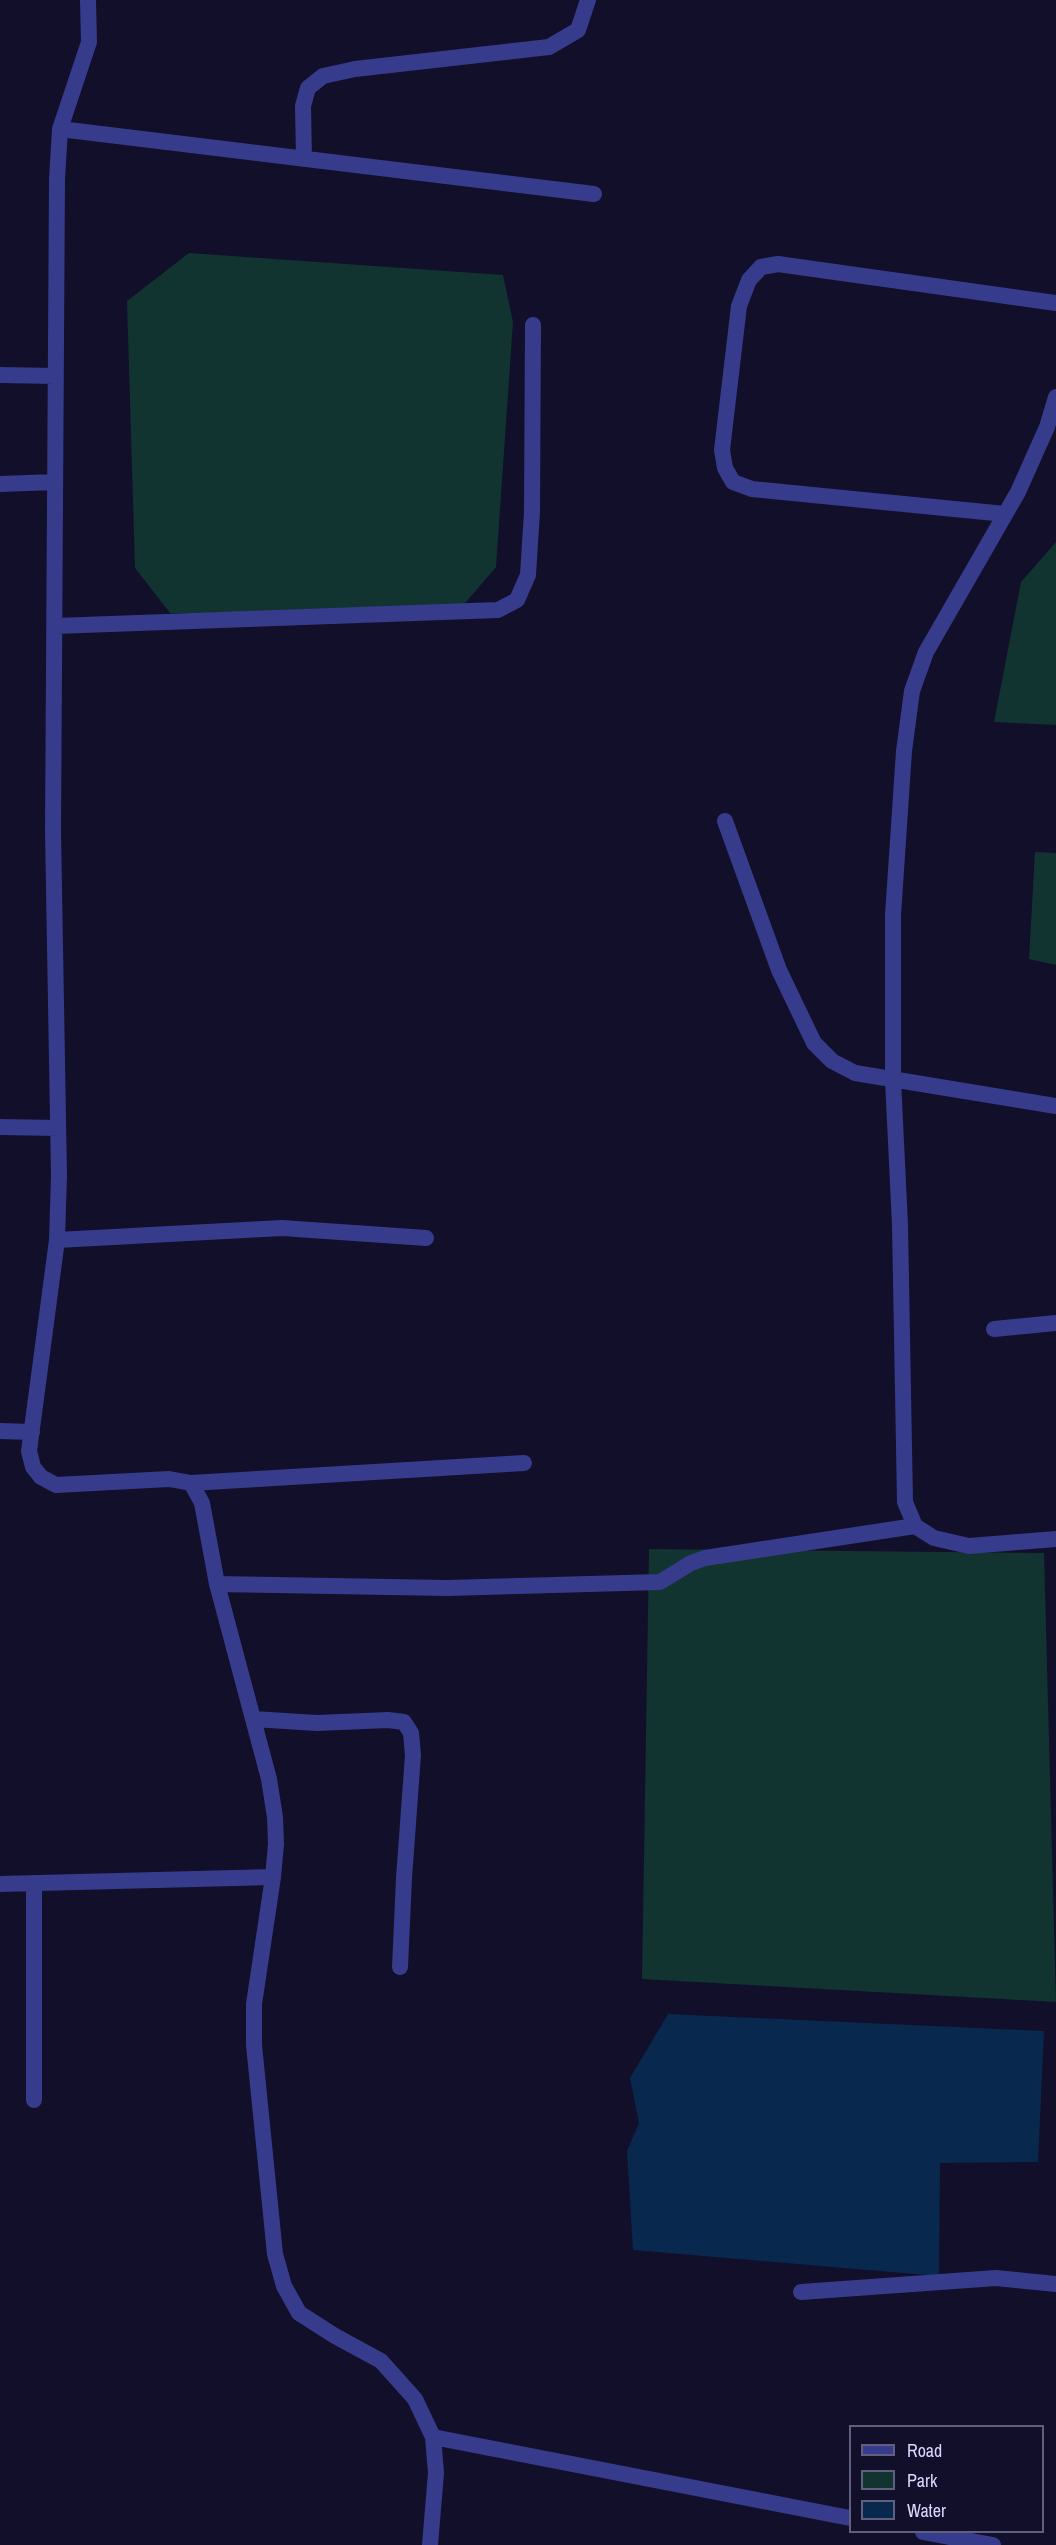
<!DOCTYPE html>
<style>
body{margin:0}
#map{position:relative;width:1056px;height:2545px;overflow:hidden;background:#110f2a;font-family:"Archivo Narrow",sans-serif}
canvas{display:block}
.legend{position:absolute;left:849px;top:2425px;width:195px;height:108px;box-sizing:border-box;background:#110f2a;border:2px solid #615f7f;margin:0;padding:8px 10px;list-style:none;font-size:18px;color:#d8d7ff}
.legend li{display:flex;align-items:center;gap:12px;height:30px}
.legend b{width:30px;border:2px solid #615f7f}
</style>
<div id="map">
<canvas width="1056" height="2545"></canvas>
<ul class="legend">
<li><b style="height:8px;background:#373b8b"></b>Road</li>
<li><b style="height:16px;background:#113430"></b>Park</li>
<li><b style="height:16px;background:#09284e"></b>Water</li>
</ul>
</div>
<script>
const c = document.querySelector('canvas').getContext('2d');
c.lineJoin = 'round';
function fill(path, color) { c.fillStyle = color; c.fill(path, 'evenodd'); }
const toPath = rows => new Path2D(rows.map(r => 'M' + r).join(''));
function stroke(path, color, width, dash) { c.strokeStyle = color; c.lineWidth = width; c.lineCap = dash ? 'butt' : 'round'; c.setLineDash(dash || []); c.stroke(path); }
const green = toPath([
 [189,253,503,275,513,322,496,567,454,616,170,613,135,568,127,301],
 [1056,542,1056,725,994,722,1021,582],
 [1035,852,1056,853,1056,965,1029,959],
 [649,1549,1044,1553,1056,2002,642,1979]
]);
const water = toPath([
 [668,2014,1044,2031,1038,2162,940,2163,939,2276,633,2250,627,2151,639,2123,630,2078]
]);
const minor = toPath([
 [88,0,89,42,60,129,57,179,53,831,59,1176,57,1240,29,1451,33,1467,41,1477,56,1485,169,1479,191,1483,202,1503,217,1584,269,1779,275,1817,276,1844,273,1877,254,2004,254,2045,275,2254,284,2286,299,2313,335,2336,381,2361,415,2399,433,2437,436,2473,430,2545],
 [60,129,594,194],
 [304,159,303,106,308,88,323,76,355,69,549,47,578,30,588,0],
 [0,375,55,376],
 [1056,397,1047,427,1018,492,926,652,912,691,904,751,893,915,893,1080,900,1225,905,1502,915,1526,934,1538,969,1546,1056,1539],
 [0,484,55,482],
 [1005,514,752,489,733,482,725,468,722,450,739,306,749,280,761,267,778,264,1056,303],
 [55,626,498,610,517,600,528,575,532,512,533,325],
 [725,821,779,970,814,1043,832,1061,855,1073,1056,1106],
 [0,1127,58,1128],
 [57,1240,282,1228,426,1238],
 [994,1329,1056,1323],
 [0,1431,32,1432],
 [191,1483,524,1463],
 [217,1584,447,1588,660,1582,691,1563,705,1558,915,1526],
 [253,1719,317,1723,388,1720,404,1722,411,1733,413,1755,404,1878,400,1967],
 [34,1883,34,2100],
 [0,1884,273,1877],
 [801,2292,996,2278,1056,2284],
 [433,2437,850,2518],
 [923,2532,993,2545]
]);
fill(green, '#113430');
fill(water, '#09284e');
stroke(minor, '#373b8b', 16);
</script>
